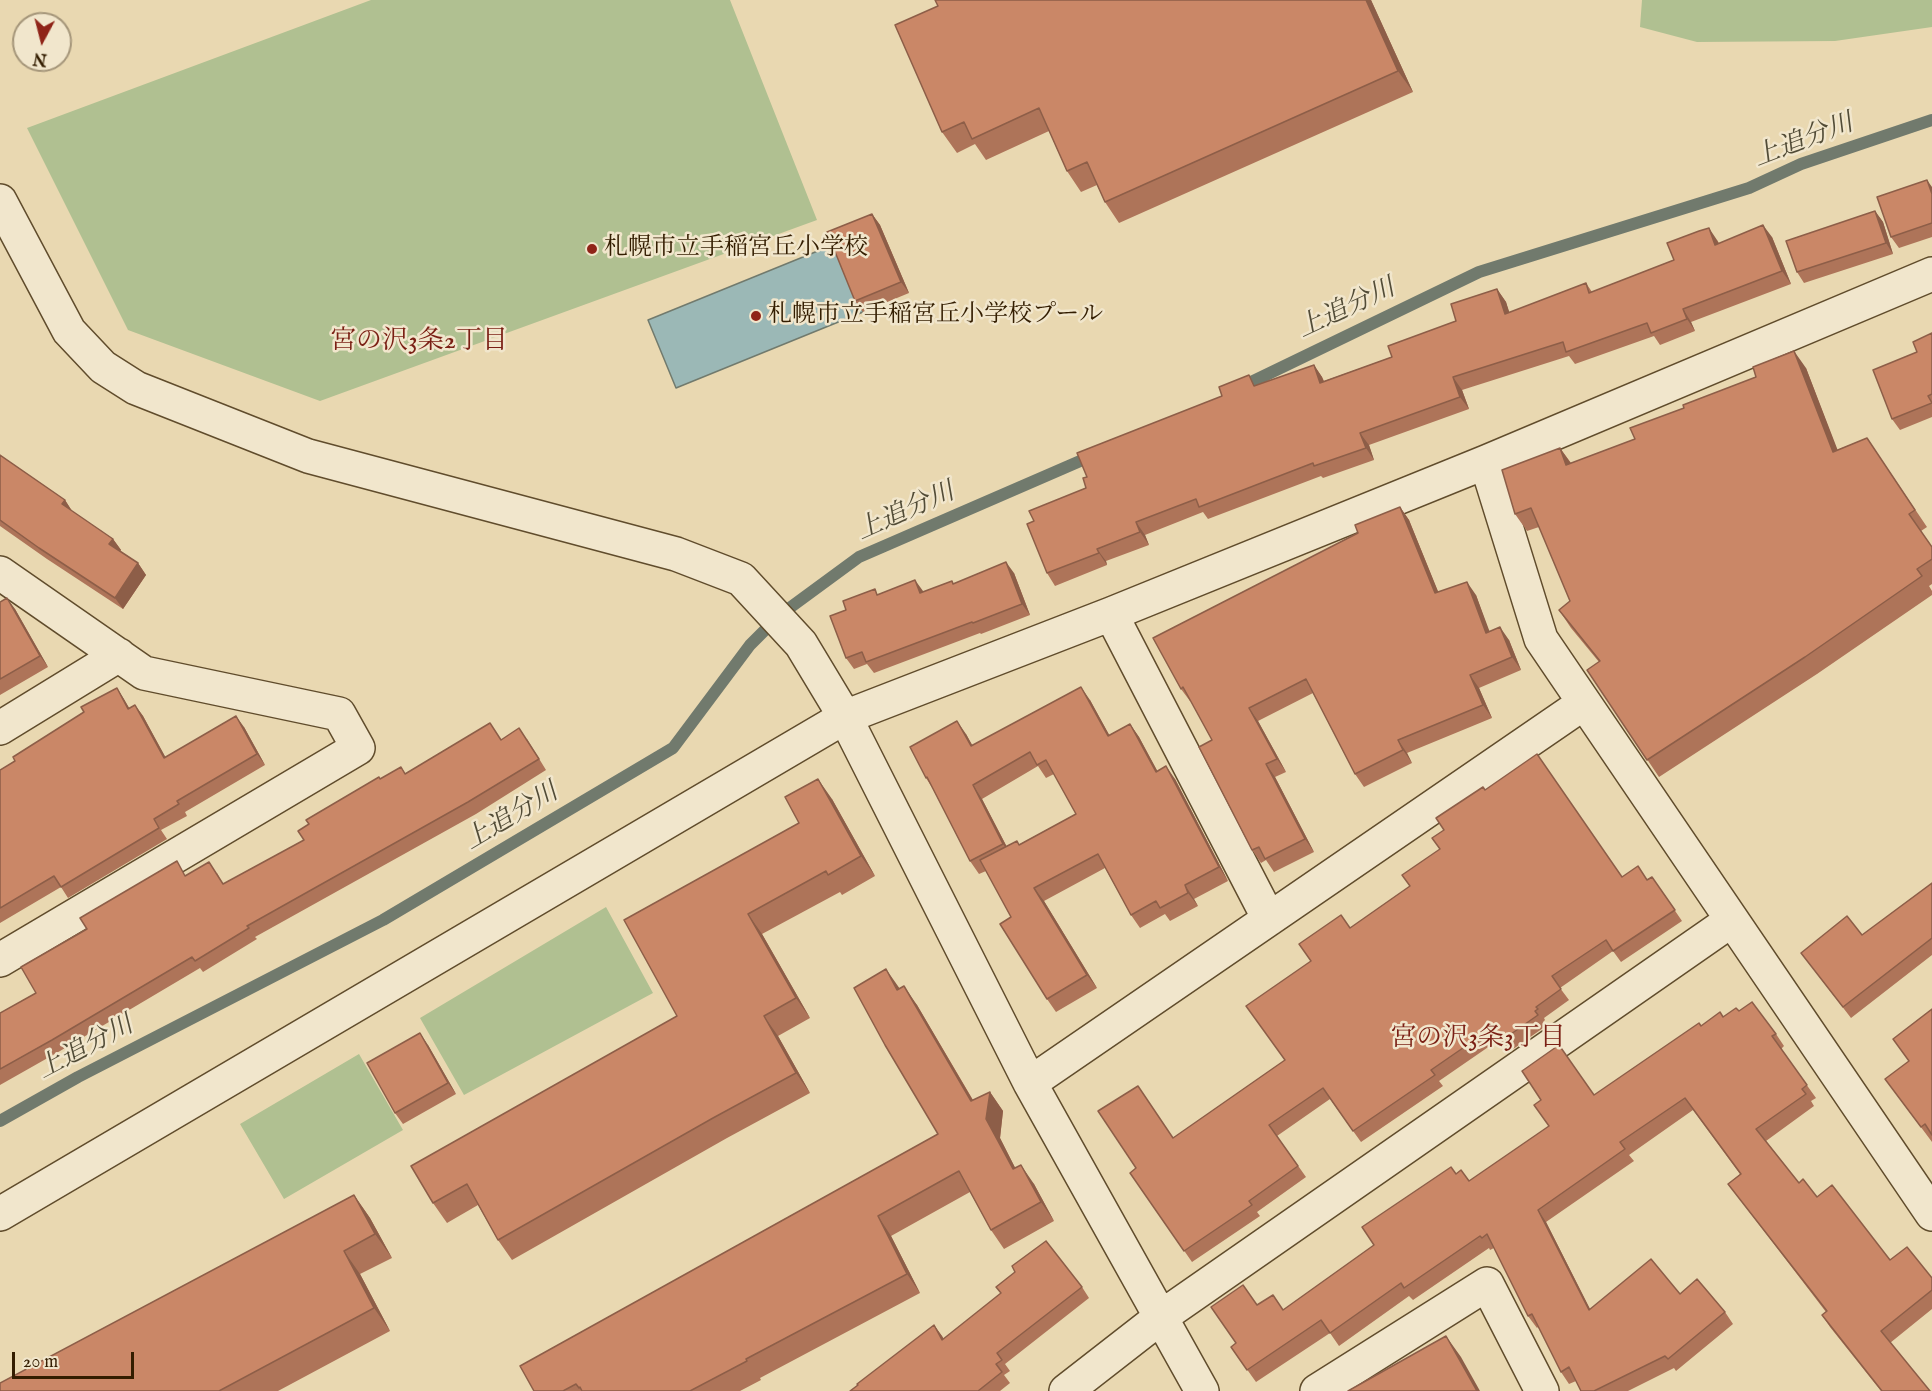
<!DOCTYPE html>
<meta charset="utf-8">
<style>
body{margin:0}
#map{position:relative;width:1932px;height:1391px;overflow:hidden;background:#e9d8b1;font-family:"IM FELL English",serif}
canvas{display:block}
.north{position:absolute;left:12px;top:12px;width:60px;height:60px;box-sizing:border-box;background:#f1e6cc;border:2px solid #a5967a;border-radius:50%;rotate:187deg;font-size:16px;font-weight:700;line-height:24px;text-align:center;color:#331d00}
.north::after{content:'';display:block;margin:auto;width:21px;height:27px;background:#8f2418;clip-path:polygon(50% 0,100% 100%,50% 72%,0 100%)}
.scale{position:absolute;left:12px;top:1352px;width:122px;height:27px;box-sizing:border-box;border:3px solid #331d00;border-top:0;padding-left:8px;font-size:18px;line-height:21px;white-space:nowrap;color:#331d00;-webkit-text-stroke:4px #f1e6cc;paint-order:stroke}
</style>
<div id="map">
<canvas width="1932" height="1391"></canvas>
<div class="north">N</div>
<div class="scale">20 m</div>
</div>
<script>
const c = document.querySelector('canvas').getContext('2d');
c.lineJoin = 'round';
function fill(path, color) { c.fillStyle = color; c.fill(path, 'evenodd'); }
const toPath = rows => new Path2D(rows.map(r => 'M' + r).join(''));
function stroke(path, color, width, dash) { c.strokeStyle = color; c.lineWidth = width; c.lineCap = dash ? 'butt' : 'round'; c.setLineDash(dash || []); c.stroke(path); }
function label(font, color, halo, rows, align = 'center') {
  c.font = font + ' "IM FELL English","Noto Serif JP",serif'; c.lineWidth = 5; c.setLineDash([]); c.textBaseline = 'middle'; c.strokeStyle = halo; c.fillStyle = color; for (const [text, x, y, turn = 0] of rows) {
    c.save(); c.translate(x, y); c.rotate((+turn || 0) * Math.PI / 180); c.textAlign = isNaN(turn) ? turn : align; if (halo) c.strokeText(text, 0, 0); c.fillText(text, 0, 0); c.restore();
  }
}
const green = toPath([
 [371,0,730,0,817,220,320,401,128,330,27,128],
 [1642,0,1932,0,1932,27,1835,41,1697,42,1640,27],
 [606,907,653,993,464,1095,420,1018],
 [359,1054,403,1130,284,1199,240,1124]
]);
const water = toPath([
 [835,244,863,312,676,388,648,320,835,244]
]);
const stream = toPath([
 [1241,387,1479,272,1749,188,1801,164,1932,120],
 [0,1121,78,1077,383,920,673,748,750,645,780,615,859,557,1094,455]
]);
const street = toPath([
 [0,201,69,331,103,367,136,388,308,456,676,554,741,579,801,644,845,717,1030,1083,1202,1391],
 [1486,462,1541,639,1932,1214],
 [0,573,144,673,339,714,358,748,0,960],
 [1111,614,1269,919],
 [0,728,119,655],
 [1030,1083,1584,703],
 [0,1214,845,717,1111,614,1486,462,1932,274],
 [1066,1391,1161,1317,1732,920],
 [1317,1391,1487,1284,1542,1391]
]);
const wall = toPath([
 [935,0,1371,0,1413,92,1119,223,1105,202,1097,185,1081,192,1067,171,1049,131,986,160,975,144,957,153,942,132,938,6],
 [1932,187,1932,237,1899,248,1891,237],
 [1875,211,1883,222,1893,254,1804,283,1797,272],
 [872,214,880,225,909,293,863,312,855,301],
 [1772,237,1791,284,1691,322,1695,331,1660,345,1654,336,1575,364,1569,356,1462,390,1469,409,1369,445,1374,460,1323,478,1321,476,1208,519,1203,512,1145,535,1149,545,1106,561,1107,565,1055,586,1047,573,1034,521,1086,488,1087,477,1256,385,1314,365,1322,377,1324,381,1392,357,1456,321,1497,289,1506,302,1509,313,1586,283,1592,292,1674,260,1717,240,1719,243],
 [1932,333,1932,417,1900,430,1892,419,1917,352],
 [1806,368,1837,450,1867,438,1927,527,1921,531,1932,547,1932,584,1929,586,1932,591,1932,595,1817,674,1659,777,1587,670,1599,662,1571,628,1559,610,1570,601,1539,527,1527,531,1515,514,1560,448,1571,463,1635,439],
 [0,455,65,500,72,511,113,539,121,550,120,551,138,563,146,575,123,609,47,559,0,526],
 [1400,507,1409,520,1438,592,1476,595,1489,632,1509,640,1521,670,1479,688,1492,718,1407,753,1412,763,1364,787,1355,774,1313,693,1258,721,1286,772,1275,777,1314,852,1274,872,1266,860,1261,863,1252,850,1212,740,1191,701,1190,701,1181,689,1358,533],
 [1014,573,1030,615,981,634,980,633,874,673,867,664,854,669,846,658,846,610,878,595,923,592,952,581,954,584],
 [0,602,15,609,48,667,0,695],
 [117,688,129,708,135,705,143,716,165,757,244,727,265,765,185,812,187,816,161,830,167,839,68,898,61,887,0,923,0,770,15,761],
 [1090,700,1109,735,1130,724,1139,737,1157,771,1175,779,1228,881,1194,899,1198,906,1170,921,1165,914,1140,928,1131,915,1105,868,1044,901,1097,988,1056,1012,1047,999,1011,917,986,871,979,874,970,861,933,789,926,778,966,734,972,745],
 [1038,766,1046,778,1054,774,1076,814,1020,844,1007,847,982,799],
 [501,739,527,739,546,770,476,814,255,937,257,939,203,972,200,968,60,1051,0,1085,0,1013,36,993,187,875,217,873,223,884,304,840,309,824,401,767,406,774],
 [1485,790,1622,877,1648,880,1652,877,1682,921,1621,962,1613,951,1560,988,1569,1000,1544,1018,1545,1020,1543,1022,1546,1026,1509,1052,1506,1047,1503,1050,1497,1041,1439,1081,1443,1086,1361,1142,1330,1099,1277,1136,1306,1177,1257,1212,1260,1216,1192,1262,1130,1173,1173,1138,1285,1060,1311,961,1350,928,1410,886,1440,849,1444,830],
 [832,799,875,876,842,895,840,892,762,934,810,1018,778,1036,810,1093,727,1138,512,1260,498,1240,478,1205,447,1223,433,1203,677,1016,799,823],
 [1932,883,1932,955,1851,1018,1801,953,1862,935],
 [900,988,917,1005,973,1100,990,1092,1003,1111,1000,1138,1015,1168,1034,1184,1054,1221,1004,1249,991,1230,970,1192,891,1236,920,1293,760,1378,761,1380,740,1391,534,1391,938,1134],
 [1932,1009,1932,1142,1885,1079,1909,1061,1893,1039],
 [1739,1011,1776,1034,1784,1046,1781,1049,1816,1098,1811,1101,1814,1106,1766,1141,1799,1183,1890,1260,1932,1278,1932,1309,1890,1343,1930,1391,1881,1391,1830,1327,1822,1315,1826,1312,1728,1184,1740,1174,1693,1110,1629,1155,1634,1161,1546,1222,1590,1309,1680,1294,1725,1312,1733,1324,1676,1371,1674,1368,1628,1391,1581,1391,1576,1381,1569,1384,1561,1372,1538,1327,1537,1328,1528,1316,1494,1248,1490,1250,1489,1248,1413,1300,1409,1296,1339,1346,1330,1333,1256,1382,1231,1347,1236,1343,1257,1305,1283,1310,1374,1245,1456,1174,1469,1181,1594,1095,1701,1026],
 [428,1045,456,1094,403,1124,395,1113],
 [354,1195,370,1218,392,1258,360,1274,390,1331,278,1391,0,1391],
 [1082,1287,1089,1298,1005,1364,1010,1371,1004,1375,1010,1383,1000,1391,850,1391,934,1325,944,1339]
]);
const shadedWall = toPath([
 [1366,0,1371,0,1413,92,1398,71],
 [1927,180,1932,187,1932,194],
 [1875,211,1883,222,1893,254,1886,243],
 [872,214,880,225,909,293,901,282],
 [1763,225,1772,237,1791,284,1782,271],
 [1709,228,1717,240,1724,257,1715,245],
 [1497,289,1506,302,1514,326,1505,314],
 [1683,309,1691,322,1695,331,1687,319],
 [1794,351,1806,368,1845,469,1833,452],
 [1314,365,1322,377,1329,395,1320,383],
 [1453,377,1462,390,1469,409,1460,397],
 [1360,433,1369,445,1374,460,1366,448],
 [1560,448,1572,465,1566,465],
 [65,500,72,511,62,504],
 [1400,507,1409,520,1444,606,1435,593],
 [1136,522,1145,535,1149,545,1140,532],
 [113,539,121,550,117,555,109,544],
 [1097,549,1106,561,1107,565,1099,553],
 [1006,562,1014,573,1030,615,1022,604],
 [138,563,146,575,123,609,115,598],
 [915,580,923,591,928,604,920,593],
 [1467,582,1476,595,1495,646,1486,633],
 [7,598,15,609,48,667,40,656],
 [1500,627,1509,640,1521,670,1512,657],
 [1470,675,1479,688,1492,718,1483,705],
 [1081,687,1090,700,1117,749,1108,736],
 [117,688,124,699,136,720,128,709],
 [135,705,143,716,172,769,164,758],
 [1249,708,1258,721,1286,772,1277,759],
 [236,716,244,727,265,765,257,754],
 [957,721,966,734,980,759,971,746],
 [1130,724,1139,737,1165,785,1156,772],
 [1398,740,1407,753,1412,763,1403,750],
 [1266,764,1275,777,1314,852,1305,839],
 [1166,766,1175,779,1228,881,1219,867],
 [818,779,832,799,875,876,861,856],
 [973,785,982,799,1012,857,1003,844],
 [1185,885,1194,899,1198,906,1188,893],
 [1034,888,1044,901,1097,988,1087,975],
 [748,914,762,934,810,1018,796,998],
 [886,969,900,989,897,990],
 [904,986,917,1005,985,1121,971,1101],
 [764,1016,778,1036,810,1093,796,1073],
 [420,1033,428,1045,456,1094,448,1083],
 [990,1092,1003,1111,1000,1138,1026,1189,1013,1169,986,1119],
 [1021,1165,1034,1184,1054,1221,1041,1202],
 [354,1195,370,1218,392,1258,375,1234],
 [1538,1210,1546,1222,1597,1323,1589,1310],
 [878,1216,891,1236,920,1293,907,1274],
 [344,1251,360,1274,390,1331,374,1308],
 [934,1325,942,1336,950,1351,942,1340],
 [1446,1336,1461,1357,1480,1391,1477,1391]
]);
const building = toPath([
 [935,0,1366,0,1398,71,1105,202,1087,162,1067,171,1039,108,972,139,964,122,942,132,895,25,938,6,935,0],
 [1927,180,1932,194,1932,223,1891,237,1877,197,1927,180],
 [1875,211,1886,243,1797,272,1786,241,1875,211],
 [872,214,901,282,855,301,827,232,872,214],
 [1763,225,1782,271,1683,309,1687,319,1651,333,1647,323,1566,352,1563,342,1453,377,1460,397,1360,433,1366,448,1314,466,1313,463,1199,507,1196,499,1136,522,1140,532,1097,549,1099,553,1047,573,1027,524,1034,521,1029,511,1086,488,1083,478,1087,477,1077,453,1222,396,1219,387,1249,375,1254,386,1314,365,1320,383,1392,357,1388,346,1456,321,1451,304,1497,289,1505,314,1586,283,1589,293,1674,260,1667,243,1699,231,1709,228,1715,245,1763,225],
 [1932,333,1932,394,1928,396,1932,403,1892,419,1873,370,1917,352,1913,342,1932,333],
 [1794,351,1833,452,1867,438,1915,510,1909,514,1932,547,1932,559,1917,569,1922,576,1805,657,1647,760,1587,670,1600,661,1559,610,1570,601,1531,508,1515,514,1502,470,1560,448,1566,465,1635,439,1630,428,1684,408,1683,405,1756,377,1753,367,1794,351],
 [0,455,65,500,62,504,113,539,109,544,138,563,115,598,39,548,0,520,0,455],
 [1400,507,1435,593,1467,582,1486,633,1500,627,1512,657,1470,675,1483,705,1398,740,1403,750,1355,774,1306,679,1249,708,1277,759,1266,764,1305,839,1265,859,1259,847,1252,850,1199,747,1212,740,1183,687,1181,689,1153,638,1358,533,1355,525,1400,507],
 [1006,562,1022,604,973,623,972,622,866,662,862,652,846,658,830,616,846,610,843,601,875,589,877,595,915,580,920,593,952,581,953,584,1006,562],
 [7,598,40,656,0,679,0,602,7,598],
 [1081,687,1108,736,1130,724,1156,772,1166,766,1219,867,1185,885,1188,893,1160,908,1156,901,1131,915,1098,854,1034,888,1087,975,1047,999,1000,924,1011,917,980,860,1017,841,1019,845,1076,814,1046,760,1037,765,1030,752,973,785,1003,844,970,861,927,777,926,778,910,747,957,721,971,746,1081,687],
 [117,688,128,709,135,705,164,758,236,716,257,754,177,801,179,804,154,819,159,828,61,887,54,876,0,908,0,770,15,761,13,757,84,712,81,707,117,688],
 [490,723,501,740,519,728,539,759,468,802,247,926,249,928,195,961,192,957,52,1040,0,1069,0,1013,36,993,21,967,87,929,80,918,177,861,185,876,209,862,223,884,304,840,298,831,309,824,306,820,379,777,380,779,401,767,405,774,490,723],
 [1537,754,1622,877,1638,866,1647,880,1652,877,1675,910,1613,951,1606,940,1552,976,1561,989,1536,1007,1538,1009,1535,1011,1538,1015,1501,1041,1498,1036,1495,1039,1489,1030,1431,1070,1435,1075,1353,1131,1323,1088,1269,1125,1298,1166,1249,1201,1252,1205,1184,1251,1130,1173,1136,1168,1098,1111,1138,1086,1173,1138,1285,1060,1246,1006,1311,961,1299,944,1341,915,1350,928,1410,886,1402,875,1440,849,1432,838,1444,830,1436,818,1483,787,1485,790,1537,754],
 [818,779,861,856,828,875,826,871,748,914,796,998,764,1016,796,1073,713,1118,498,1240,467,1184,433,1203,411,1166,677,1016,624,920,799,823,785,797,818,779],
 [1932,883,1932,938,1843,1007,1801,953,1847,916,1862,935,1932,883],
 [886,969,897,990,904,986,971,1101,990,1092,986,1119,1013,1169,1021,1165,1041,1202,991,1230,959,1171,878,1216,907,1274,746,1359,747,1361,690,1391,582,1391,580,1387,579,1388,576,1384,563,1391,534,1391,520,1366,938,1134,885,1045,854,988,886,969],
 [1752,1002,1776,1034,1772,1036,1807,1085,1802,1089,1806,1094,1756,1129,1799,1183,1803,1179,1817,1197,1832,1185,1890,1260,1907,1247,1932,1278,1932,1290,1881,1331,1930,1391,1882,1391,1822,1315,1827,1311,1728,1184,1741,1174,1685,1098,1620,1142,1625,1149,1538,1210,1589,1310,1651,1259,1680,1294,1697,1279,1725,1312,1668,1359,1665,1356,1594,1391,1581,1391,1569,1367,1561,1372,1532,1314,1528,1316,1487,1234,1482,1238,1480,1236,1404,1288,1401,1283,1330,1333,1321,1320,1247,1370,1231,1347,1236,1343,1211,1307,1243,1285,1257,1305,1273,1295,1283,1310,1374,1245,1362,1227,1451,1167,1456,1174,1461,1170,1469,1181,1549,1126,1534,1105,1541,1100,1522,1071,1559,1045,1594,1095,1699,1023,1701,1026,1720,1012,1723,1017,1736,1008,1739,1011,1752,1002],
 [1932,1009,1932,1135,1925,1124,1921,1127,1885,1079,1909,1061,1893,1039,1932,1009],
 [420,1033,448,1083,395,1113,367,1063,420,1033],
 [354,1195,375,1234,344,1251,374,1308,219,1391,0,1391,0,1383,354,1195],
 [1046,1241,1082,1287,997,1353,1002,1360,996,1364,1002,1372,978,1391,850,1391,858,1385,857,1384,934,1325,942,1340,1001,1293,996,1287,1015,1272,1012,1266,1046,1241],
 [1446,1336,1477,1391,1348,1391,1446,1336]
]);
const markers = [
 [592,249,6,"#8f2418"],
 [756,316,6,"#8f2418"]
];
const poiNames = [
 ["札幌市立手稲宮丘小学校",604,249],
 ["札幌市立手稲宮丘小学校プール",768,316]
];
const waterNames = [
 ["上追分川",1804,142,-21],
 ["上追分川",1347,310,-25],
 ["上追分川",906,513,-24],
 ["上追分川",512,818,-31],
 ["上追分川",86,1049,-28]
];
const neighbourhoodNames = [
 ["宮の沢3条2丁目",419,343],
 ["宮の沢3条3丁目",1478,1040]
];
fill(green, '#b0c091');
fill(water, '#9bb8b6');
stroke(water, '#717a6d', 1.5);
stroke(stream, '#717a6d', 12);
stroke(street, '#604c2c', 36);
stroke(street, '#f1e6cc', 33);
fill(wall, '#ae7459');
fill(shadedWall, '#8d5e48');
fill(building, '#ca8767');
stroke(building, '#8d5e48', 1.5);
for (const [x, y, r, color] of markers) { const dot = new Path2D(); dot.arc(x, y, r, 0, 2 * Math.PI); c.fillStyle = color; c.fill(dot); stroke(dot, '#f1e6cc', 2); }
label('24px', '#331d00', '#f1e6cc', poiNames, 'left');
label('italic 26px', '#524c37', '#f1e6cc', waterNames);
label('26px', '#7a1f14', '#f1e6cc', neighbourhoodNames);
</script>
